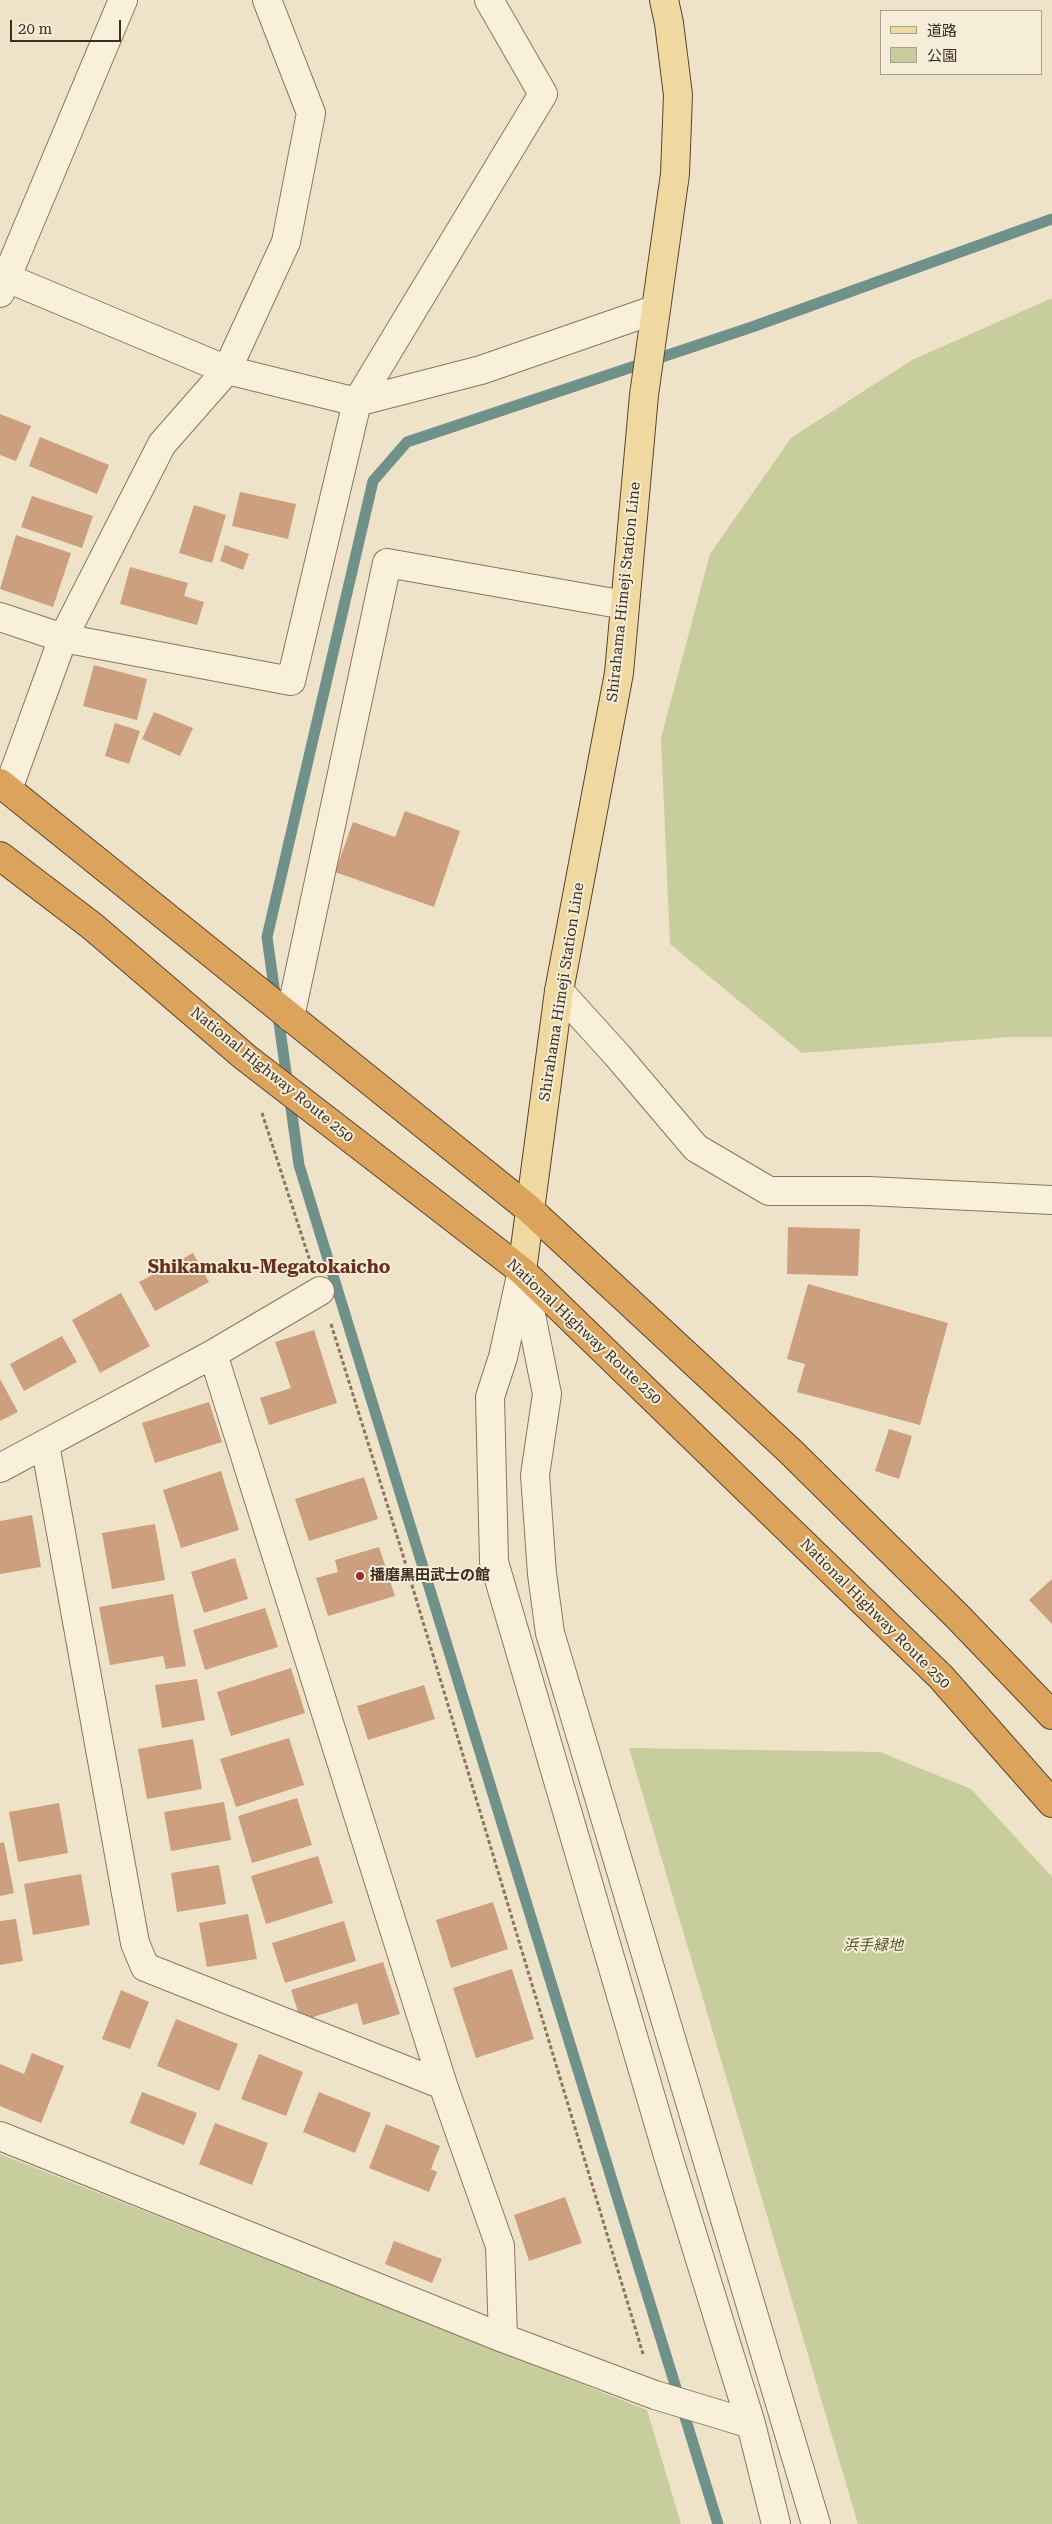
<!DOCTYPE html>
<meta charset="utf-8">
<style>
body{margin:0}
#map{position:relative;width:1052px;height:2524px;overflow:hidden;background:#eee3c8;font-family:"Roboto Serif","Noto Sans JP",serif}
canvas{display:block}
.legend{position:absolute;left:880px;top:10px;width:162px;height:65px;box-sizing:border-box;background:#f6edd8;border:1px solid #aba08e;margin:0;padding:6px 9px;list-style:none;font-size:15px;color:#3b2d20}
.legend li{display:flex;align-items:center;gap:10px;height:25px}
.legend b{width:25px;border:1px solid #aba08e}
.scale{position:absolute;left:10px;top:20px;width:111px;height:22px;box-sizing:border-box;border:2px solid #3b2d20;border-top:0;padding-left:6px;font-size:15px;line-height:18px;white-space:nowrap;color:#3b2d20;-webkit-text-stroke:4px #f6edd8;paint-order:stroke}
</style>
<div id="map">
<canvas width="1052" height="2524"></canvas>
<ul class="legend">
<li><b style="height:6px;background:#f0d8a1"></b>道路</li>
<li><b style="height:14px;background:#c7cd9c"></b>公園</li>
</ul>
<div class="scale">20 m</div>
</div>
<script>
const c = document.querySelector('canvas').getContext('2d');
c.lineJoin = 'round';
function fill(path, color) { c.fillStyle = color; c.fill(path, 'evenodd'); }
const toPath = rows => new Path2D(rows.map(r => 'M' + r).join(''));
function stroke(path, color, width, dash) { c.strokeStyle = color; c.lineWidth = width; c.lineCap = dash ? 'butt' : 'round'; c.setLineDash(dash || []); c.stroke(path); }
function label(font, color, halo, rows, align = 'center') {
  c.font = font + ' "Roboto Serif","Noto Sans JP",serif'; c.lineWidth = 4; c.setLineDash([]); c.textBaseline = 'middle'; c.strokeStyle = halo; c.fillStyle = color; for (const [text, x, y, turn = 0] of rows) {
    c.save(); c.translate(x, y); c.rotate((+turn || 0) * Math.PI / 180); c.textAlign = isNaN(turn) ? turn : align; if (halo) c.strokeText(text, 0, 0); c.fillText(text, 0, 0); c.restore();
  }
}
const green = toPath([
 [1052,298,1052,1037,1011,1037,802,1053,670,944,661,738,710,554,791,438,912,360],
 [629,1748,880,1752,971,1789,1052,1877,1052,2524,858,2524],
 [0,2154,647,2410,681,2524,0,2524]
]);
const stream = toPath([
 [718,2524,299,1165,267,937,373,481,407,442,752,327,1052,219]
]);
const building = toPath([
 [0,414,31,426,16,461,0,455],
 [40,437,109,465,97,494,29,466],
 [240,492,296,504,288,539,232,526],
 [32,496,93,516,82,548,21,527],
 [194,505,226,515,212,563,179,553],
 [16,535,71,553,53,607,0,589],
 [225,545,249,554,243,570,220,561],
 [130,567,188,583,184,596,204,602,197,625,120,604],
 [94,665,147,679,137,720,83,706],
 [154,712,193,728,180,756,142,739],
 [115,723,140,731,129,764,105,756],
 [405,811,460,831,434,907,335,872,353,822,395,837],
 [788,1227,860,1229,858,1276,787,1274],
 [193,1253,209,1282,155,1311,139,1282],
 [808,1284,948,1323,920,1425,797,1392,805,1364,787,1359],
 [121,1293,150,1346,100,1373,72,1320],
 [314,1330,337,1403,269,1425,260,1398,291,1388,275,1342],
 [62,1336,77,1362,24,1391,10,1364],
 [0,1379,18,1412,0,1421],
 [209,1402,222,1442,155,1463,142,1423],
 [889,1429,912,1436,899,1479,875,1471],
 [221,1471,239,1530,181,1548,163,1490],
 [364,1477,378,1519,309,1541,295,1499],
 [32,1515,41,1567,0,1574,0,1521],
 [155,1524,165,1580,112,1589,102,1533],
 [379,1547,395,1596,328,1616,316,1578,338,1572,335,1560],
 [235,1558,248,1599,204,1613,191,1572],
 [1052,1579,1052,1624,1029,1600],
 [173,1594,186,1666,166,1669,163,1656,110,1665,99,1607],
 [265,1608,278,1647,205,1670,193,1630],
 [291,1668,305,1713,231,1736,217,1692],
 [197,1679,205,1720,162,1728,155,1685],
 [424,1685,435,1719,368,1740,357,1706],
 [289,1738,304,1785,236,1807,220,1759],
 [193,1739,202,1789,147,1799,138,1749],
 [297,1798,312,1845,252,1863,238,1816],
 [224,1802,231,1840,171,1851,164,1812],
 [59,1803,68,1853,18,1862,9,1812],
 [4,1842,14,1893,0,1896,0,1843],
 [318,1856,333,1903,266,1924,251,1876],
 [219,1865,226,1904,177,1912,171,1873],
 [81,1874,90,1925,33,1935,24,1884],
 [493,1902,508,1949,451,1968,436,1920],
 [248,1914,257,1959,207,1967,199,1923],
 [16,1919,23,1961,0,1965,0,1921],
 [344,1921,356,1961,285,1983,272,1943],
 [383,1962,400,2014,363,2025,357,2003,301,2021,291,1990],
 [512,1969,534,2039,476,2058,453,1988],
 [121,1990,149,2002,130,2049,102,2039],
 [176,2019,238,2044,219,2091,157,2066],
 [32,2053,64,2066,41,2123,0,2106,0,2064,24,2074],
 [259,2054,303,2072,286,2116,241,2099],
 [142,2092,197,2113,184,2145,130,2123],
 [319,2092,371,2113,355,2153,303,2132],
 [215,2123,268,2143,252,2185,199,2164],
 [386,2124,440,2146,431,2169,437,2172,429,2192,369,2168],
 [565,2197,582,2243,529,2261,514,2215],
 [394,2241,442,2259,432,2283,385,2264]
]);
const path = toPath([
 [262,1113,310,1261],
 [331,1324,402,1552,643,2354]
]);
const minor = toPath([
 [0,275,227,370,357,402,481,370,654,310],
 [0,293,123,0],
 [0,617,63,638,291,681,357,402,543,94,489,0],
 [8,789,63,638,162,444,227,370,286,242,311,113,267,0],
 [559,991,617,1055,696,1148,769,1191,868,1191,1052,1200],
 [290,1017,387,563,625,605],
 [522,1271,503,1357,490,1397,494,1562,669,2159,751,2424,776,2524],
 [524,1280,547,1394,535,1475,542,1574,550,1633,816,2524],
 [213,1354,443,2085,500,2246,503,2338],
 [45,1444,135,1943,145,1967,443,2085],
 [0,1468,213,1354,320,1291],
 [0,2136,503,2338,655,2395,751,2424]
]);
const major = toPath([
 [522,1271,559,991,619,673,644,395,675,174,678,95,669,23,664,0]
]);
const highway = toPath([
 [0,783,529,1209,790,1451,959,1618,1052,1715],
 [0,856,92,926,245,1057,522,1271,941,1677,1052,1803]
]);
const markers = [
 [360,1576,5,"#992d2e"]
];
const streetNames = [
 ["Shirahama Himeji Station Line",624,592,-84],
 ["Shirahama Himeji Station Line",562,992,-81],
 ["National Highway Route 250",272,1075,39],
 ["National Highway Route 250",584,1332,43],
 ["National Highway Route 250",875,1614,45]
];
const poiNames = [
 ["播磨黒田武士の館",370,1576]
];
const parkNames = [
 ["浜手緑地",873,1946]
];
const quarterNames = [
 ["Shikamaku-Megatokaicho",269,1268]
];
fill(green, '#c7cd9c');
stroke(stream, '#6f9189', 11);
fill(building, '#cc9f7f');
stroke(minor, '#8b755d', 30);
stroke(major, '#594431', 30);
stroke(highway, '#594431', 30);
stroke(path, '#8b755d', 3, [4, 2.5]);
stroke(minor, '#f9f0dc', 28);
stroke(major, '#f0d8a1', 28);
stroke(highway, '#dba35b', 28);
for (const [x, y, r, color] of markers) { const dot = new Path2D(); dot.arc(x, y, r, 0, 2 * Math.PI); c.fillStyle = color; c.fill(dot); stroke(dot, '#f6edd8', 2); }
label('15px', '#3b2d20', '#f6edd8', streetNames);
label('bold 15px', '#3b2d20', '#f6edd8', poiNames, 'left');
label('italic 15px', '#4b5727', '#f6edd8', parkNames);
label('bold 18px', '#672f20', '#f6edd8', quarterNames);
</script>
